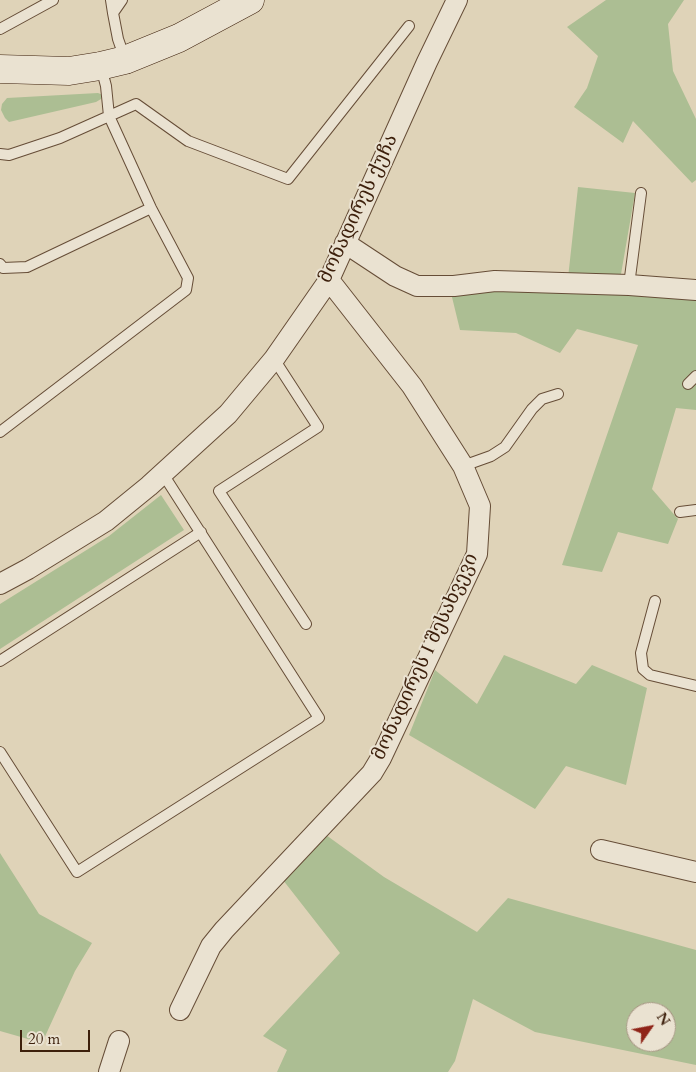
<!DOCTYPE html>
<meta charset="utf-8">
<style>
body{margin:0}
#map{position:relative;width:696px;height:1072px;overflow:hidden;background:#dfd3b8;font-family:Cardo,serif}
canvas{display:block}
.north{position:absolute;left:626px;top:1002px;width:50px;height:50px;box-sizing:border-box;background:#eae2d1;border:1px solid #a59482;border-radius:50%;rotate:57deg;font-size:14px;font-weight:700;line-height:20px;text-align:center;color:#3d200c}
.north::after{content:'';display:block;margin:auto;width:18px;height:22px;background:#8f2418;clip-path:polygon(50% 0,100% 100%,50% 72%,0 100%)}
.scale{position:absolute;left:20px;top:1030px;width:70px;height:22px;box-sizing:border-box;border:2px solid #3d200c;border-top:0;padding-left:6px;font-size:15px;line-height:18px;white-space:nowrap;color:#3d200c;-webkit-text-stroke:4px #eae2d1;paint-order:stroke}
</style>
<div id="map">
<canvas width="696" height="1072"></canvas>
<div class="north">N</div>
<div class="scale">20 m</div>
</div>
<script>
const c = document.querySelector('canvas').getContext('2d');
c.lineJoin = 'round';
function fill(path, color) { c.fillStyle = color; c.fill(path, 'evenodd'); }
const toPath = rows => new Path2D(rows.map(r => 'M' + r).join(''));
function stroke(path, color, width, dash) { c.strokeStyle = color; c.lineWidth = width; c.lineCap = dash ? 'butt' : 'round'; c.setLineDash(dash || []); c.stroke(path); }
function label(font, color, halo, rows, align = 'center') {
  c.font = font + ' Cardo,"Noto Serif Georgian",serif'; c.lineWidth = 4; c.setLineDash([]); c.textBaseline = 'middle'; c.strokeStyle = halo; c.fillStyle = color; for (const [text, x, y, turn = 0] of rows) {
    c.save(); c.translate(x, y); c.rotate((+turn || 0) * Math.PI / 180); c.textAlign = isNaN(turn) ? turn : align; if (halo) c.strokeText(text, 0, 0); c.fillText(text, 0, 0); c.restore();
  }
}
const green = toPath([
 [606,0,684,0,668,24,673,71,696,119,696,180,692,183,633,121,623,143,574,107,587,88,598,56,567,27],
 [98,93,103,95,101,99,96,102,9,122,5,118,1,110,2,104,7,98],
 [578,187,635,193,620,280,568,278],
 [499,289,639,294,696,298,696,410,676,408,652,489,678,519,668,544,618,532,602,572,562,565,638,345,577,329,560,353,516,333,460,330,451,293],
 [161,495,184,530,0,649,0,604,109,536],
 [504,655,576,684,592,665,647,688,626,785,566,766,535,809,409,735,435,670,477,704],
 [326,835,384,877,477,932,508,898,696,950,696,1065,535,1032,473,999,455,1061,448,1072,277,1072,287,1050,263,1036,340,953,283,880],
 [636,1012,666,1012,666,1042,636,1042],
 [0,853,39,914,92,943,75,971,42,1043,0,1031]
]);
const service = toPath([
 [111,0,113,13],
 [122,0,113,13,118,39,125,59],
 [0,29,53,0],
 [0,154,9,155,60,138,136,104,188,141,288,179,409,26],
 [0,264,3,268,27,267,151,208],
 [629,285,641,193],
 [274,359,318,427,219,491,306,624],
 [688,384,696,376],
 [0,432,186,290,188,278,151,208,109,116,106,86,101,67],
 [463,466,491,456,505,447,532,409,542,399,558,394],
 [680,512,696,510],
 [655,601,641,653,643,669,650,675,696,686],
 [0,661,201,532],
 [0,752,77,872,319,718,163,474]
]);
const minor = toPath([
 [345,243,395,276,417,286,454,286,495,281,629,285,696,290],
 [0,584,28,569,106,521,149,486,228,414,274,359,329,280,427,62,457,0],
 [601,850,696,872],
 [180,1010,211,946,224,930,372,773,381,758,477,554,480,506,463,466,412,386,329,280],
 [109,1072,119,1041]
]);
const secondary = toPath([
 [0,69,69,71,100,66,125,60,179,38,250,0]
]);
const streetNames = [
 ["მონადირეს ქუჩა",359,209,-65],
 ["მონადირეს I შესახვევი",426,657,-65]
];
fill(green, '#acbe93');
stroke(service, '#664d37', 12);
stroke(minor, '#664d37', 22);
stroke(secondary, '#3d200c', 29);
stroke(service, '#eae2d1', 10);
stroke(minor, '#eae2d1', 20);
stroke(secondary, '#eae2d1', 28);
label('19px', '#3d200c', '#eae2d1', streetNames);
</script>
